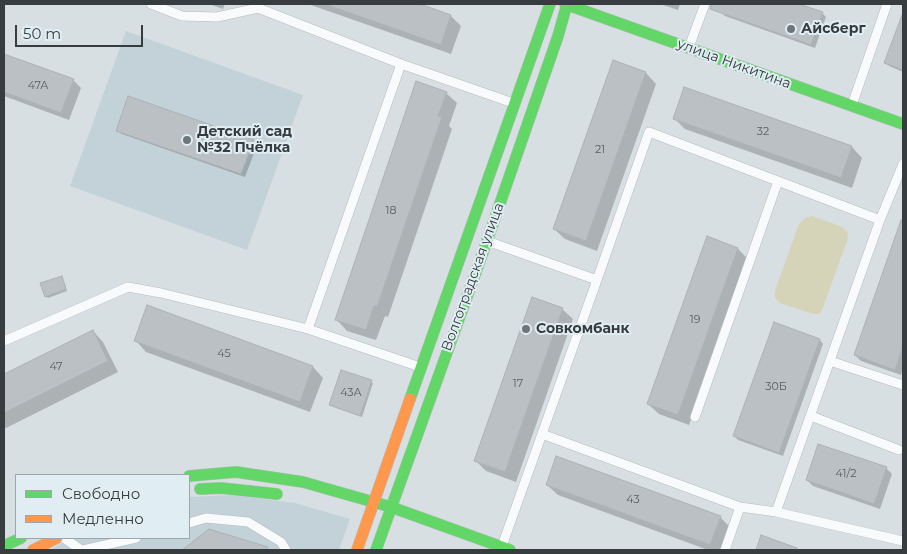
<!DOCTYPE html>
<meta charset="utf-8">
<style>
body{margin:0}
#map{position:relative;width:907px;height:554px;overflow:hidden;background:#d7dfe2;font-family:Montserrat,sans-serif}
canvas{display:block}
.frame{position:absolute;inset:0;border:5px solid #373d3f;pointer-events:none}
.legend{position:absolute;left:15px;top:474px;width:175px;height:65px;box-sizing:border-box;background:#e0eef3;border:1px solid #9ca7ab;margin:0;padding:6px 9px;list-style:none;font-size:15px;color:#373d3f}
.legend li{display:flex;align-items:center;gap:10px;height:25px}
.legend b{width:25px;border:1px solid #9ca7ab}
.scale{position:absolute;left:15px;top:25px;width:128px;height:22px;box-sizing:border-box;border:2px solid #373d3f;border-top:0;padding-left:6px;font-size:15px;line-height:18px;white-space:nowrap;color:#373d3f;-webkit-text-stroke:4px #e0eef3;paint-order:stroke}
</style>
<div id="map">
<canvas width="907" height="554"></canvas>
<div class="frame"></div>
<ul class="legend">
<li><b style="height:6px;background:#63d668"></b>Свободно</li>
<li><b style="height:6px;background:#ff974d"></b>Медленно</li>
</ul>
<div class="scale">50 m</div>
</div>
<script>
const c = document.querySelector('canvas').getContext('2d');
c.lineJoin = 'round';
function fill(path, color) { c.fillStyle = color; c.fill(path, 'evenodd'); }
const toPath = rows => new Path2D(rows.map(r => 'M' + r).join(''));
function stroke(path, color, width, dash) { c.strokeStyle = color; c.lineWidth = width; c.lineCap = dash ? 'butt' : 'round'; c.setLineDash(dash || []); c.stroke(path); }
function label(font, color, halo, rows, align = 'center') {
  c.font = font + ' Montserrat,sans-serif'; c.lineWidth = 4; c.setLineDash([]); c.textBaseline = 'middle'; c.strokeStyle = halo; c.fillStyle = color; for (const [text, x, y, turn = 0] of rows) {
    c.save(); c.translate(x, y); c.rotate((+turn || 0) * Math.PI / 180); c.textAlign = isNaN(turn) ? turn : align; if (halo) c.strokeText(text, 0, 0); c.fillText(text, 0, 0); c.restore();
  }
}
const built = toPath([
 [126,31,303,95,247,250,70,186],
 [233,495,295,503,350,519,339,550,51,550,70,538,189,538,189,497]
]);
const green = toPath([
 [812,216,840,226,847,231,848,238,822,310,819,314,813,314,780,303,775,298,775,291,799,224,805,218]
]);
const shadow = toPath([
 [209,4,225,4,223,9],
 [308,4,417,4,451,16,461,26,451,54],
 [660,4,680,4,678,10],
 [724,4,796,4,822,13,826,17,815,48,725,16,721,12],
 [897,33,903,35,903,72,889,66,886,62],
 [4,55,73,80,81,88,69,120,4,96],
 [614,62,646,73,656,84,597,251,565,239,554,229],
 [685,88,852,147,862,158,852,188,685,129,674,118],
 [446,93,457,103,449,126,452,129,388,317,385,316,376,340,347,331,337,320],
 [118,131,253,141,257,145,245,177,122,134],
 [902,221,903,368,901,375,861,361,855,355],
 [738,249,748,259,689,425,659,414,648,404],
 [63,279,67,291,48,298,46,296],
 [562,309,573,319,516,482,486,471,475,460],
 [93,331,103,342,118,372,4,429,4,375],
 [820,340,823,344,783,456,738,440,734,436],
 [136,341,313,367,323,378,310,412,146,352],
 [342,371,373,383,362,417,330,405],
 [886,468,892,474,880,509,813,486,807,480],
 [547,485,720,517,731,528,722,550,708,550,558,495],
 [209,530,258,545,263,550,184,550]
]);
const building = toPath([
 [331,4,420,4,451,15,441,45,330,6,331,4],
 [711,4,799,4,823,12,811,45,710,9,711,4],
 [902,15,903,16,903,70,884,63,902,15],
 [4,54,74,79,61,113,4,92,4,54],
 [613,60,646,72,586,241,553,229,613,60],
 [416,81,447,92,438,116,442,117,377,307,374,306,366,330,335,320,416,81],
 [684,87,852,146,841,178,673,119,684,87],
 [128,96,254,140,241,174,116,131,128,96],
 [901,220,903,220,903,346,895,370,854,355,901,220],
 [707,236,738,248,678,415,647,404,707,236],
 [62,276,66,289,45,297,40,283,62,276],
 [532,297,563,308,505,472,474,461,532,297],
 [147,305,313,366,300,402,134,341,147,305],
 [774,322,820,339,779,453,733,436,774,322],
 [93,330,108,361,4,413,4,374,93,330],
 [341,370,372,380,360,416,329,405,341,370],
 [818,444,887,467,874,504,806,480,818,444],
 [556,456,721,516,710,545,546,485,556,456],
 [209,529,268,547,267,550,182,550,209,529],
 [761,535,797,548,797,550,756,550,761,535]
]);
const lane = toPath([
 [151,4,182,16,217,17,258,8,401,64],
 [689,47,705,4],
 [852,105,887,4],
 [487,241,597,280,502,546],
 [597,280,649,132,880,220],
 [308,329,401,64,513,103],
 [4,341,128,287,161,293,308,329,420,367],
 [830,361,903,385],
 [811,416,899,450],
 [695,417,778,181],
 [542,434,740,507],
 [776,512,903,541],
 [189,523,206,518,248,522,281,542,286,550],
 [64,538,81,550],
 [83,550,136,538],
 [725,550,740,507,776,512,880,220,903,164]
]);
const fast = toPath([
 [565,4,903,124],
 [410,399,550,4],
 [189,476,236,472,303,482,391,507,510,550],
 [200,489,221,488,277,494],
 [4,546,21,538],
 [376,550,487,241,558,36,567,4]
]);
const slow = toPath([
 [33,550,57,538],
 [357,550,410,399]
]);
const markers = [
 [791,29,5,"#6f7678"],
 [187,140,5,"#6f7678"],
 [526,329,5,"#6f7678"]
];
const numberNames = [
 ["47А",38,86],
 ["32",763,132],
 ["21",600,150],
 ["18",391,211],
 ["19",695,320],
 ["45",224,354],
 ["47",56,367],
 ["17",518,384],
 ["30Б",776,387],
 ["43А",351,393],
 ["41/2",846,474],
 ["43",633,500]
];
const poiNames = [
 ["Айсберг",801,29],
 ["Детский сад",197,132],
 ["№32 Пчёлка",197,148],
 ["Совкомбанк",536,329]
];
const streetNames = [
 ["улица Никитина",734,64,20],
 ["Волгоградская улица",473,277,-70]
];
fill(built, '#c3d2d8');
fill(green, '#d5d3b8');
fill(shadow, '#0003');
fill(building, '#bac0c3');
stroke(building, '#acb2b4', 1);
stroke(lane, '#b6bcbe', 10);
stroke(fast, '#b6bcbe', 12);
stroke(slow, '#b6bcbe', 12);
stroke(lane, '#f9fafb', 9);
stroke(fast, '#63d668', 11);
stroke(slow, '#ff974d', 11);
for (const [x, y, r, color] of markers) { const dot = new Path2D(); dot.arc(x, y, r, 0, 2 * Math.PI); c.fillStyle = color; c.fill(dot); stroke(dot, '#e0eef3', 2); }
label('11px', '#585e60', null, numberNames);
label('bold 14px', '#373d3f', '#e0eef3', poiNames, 'left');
label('14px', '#373d3f', '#e0eef3', streetNames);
</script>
